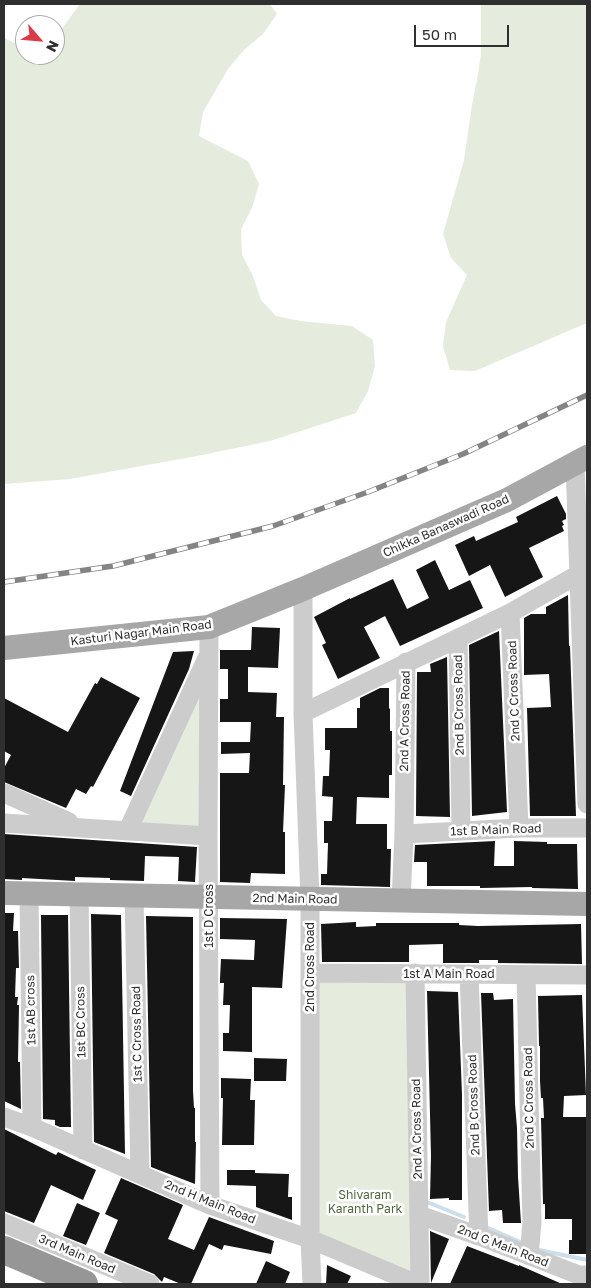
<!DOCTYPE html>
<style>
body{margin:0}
#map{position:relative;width:591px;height:1288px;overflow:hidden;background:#fff;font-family:"Golos Text",sans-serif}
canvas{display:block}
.frame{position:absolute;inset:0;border:5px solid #2f2f2f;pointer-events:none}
.north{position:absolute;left:15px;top:15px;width:50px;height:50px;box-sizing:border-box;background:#fff;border:1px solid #acacac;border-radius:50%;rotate:117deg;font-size:14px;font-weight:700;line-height:20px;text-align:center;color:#2f2f2f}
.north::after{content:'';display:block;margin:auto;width:18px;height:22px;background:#db3b48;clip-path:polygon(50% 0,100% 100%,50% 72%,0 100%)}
.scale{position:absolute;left:414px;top:25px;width:95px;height:22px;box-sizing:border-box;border:2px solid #2f2f2f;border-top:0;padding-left:6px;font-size:15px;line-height:18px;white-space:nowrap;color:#2f2f2f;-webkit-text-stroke:4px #fff;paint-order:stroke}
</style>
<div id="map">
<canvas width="591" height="1288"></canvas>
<div class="frame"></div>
<div class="north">N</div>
<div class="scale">50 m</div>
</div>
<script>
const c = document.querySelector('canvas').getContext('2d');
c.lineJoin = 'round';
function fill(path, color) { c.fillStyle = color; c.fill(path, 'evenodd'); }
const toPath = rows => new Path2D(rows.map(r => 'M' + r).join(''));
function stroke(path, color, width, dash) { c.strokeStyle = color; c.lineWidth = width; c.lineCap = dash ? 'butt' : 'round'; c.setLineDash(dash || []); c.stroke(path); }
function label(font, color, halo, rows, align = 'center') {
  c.font = font + ' "Golos Text",sans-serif'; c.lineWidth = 5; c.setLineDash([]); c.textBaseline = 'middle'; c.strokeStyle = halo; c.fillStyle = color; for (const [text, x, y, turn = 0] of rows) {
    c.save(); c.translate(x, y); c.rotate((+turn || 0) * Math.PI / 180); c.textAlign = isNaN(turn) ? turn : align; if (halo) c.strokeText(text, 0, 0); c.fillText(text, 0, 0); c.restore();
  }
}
const green = toPath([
 [80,4,270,4,277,14,263,34,244,50,228,69,203,112,199,136,248,161,259,184,252,208,241,229,242,255,253,276,261,300,276,316,300,321,352,326,373,340,375,366,368,391,356,413,270,441,197,456,70,479,4,484,4,38,25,48,25,55,55,55,55,38],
 [481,4,587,4,587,124,586,137,587,151,587,323,475,371,450,370,443,346,446,322,467,275,451,258,443,234,464,160,472,105,477,80,481,54],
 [203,687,201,827,137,825],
 [410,976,413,1275,317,1234,317,978]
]);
const stream = toPath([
 [427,1202,464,1217],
 [486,1227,520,1242],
 [539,1250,587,1260]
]);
const building = toPath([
 [557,496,566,514,566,519,562,521,564,525,562,526,564,531,529,548,543,577,505,597,490,565,469,576,455,545,474,536,476,541,518,522,516,517],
 [435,560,449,590,470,580,483,608,400,646,385,616,364,627,380,658,338,679,322,645,326,643,314,617,350,598,350,599,393,579,407,609,429,598,416,570],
 [568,595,569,646,570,646,576,816,530,816,527,708,551,707,549,674,524,675,524,618,531,614,546,614,546,607],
 [252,627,280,628,278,668,248,667,248,692,277,693,276,717,284,717,283,785,285,785,283,832,285,832,285,874,251,873,250,883,220,882,220,773,249,773,250,753,221,754,221,742,250,742,251,722,220,722,220,699,228,699,228,669,220,669,220,650,251,650],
 [499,631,507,812,472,816,469,645],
 [194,651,189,669,131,796,120,791,173,652],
 [447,657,450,817,416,816,417,672,431,672,430,664],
 [101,677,140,698,93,787,91,786,86,794,76,789,66,808,4,782,4,768,11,755,4,751,4,698,68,732,95,683,97,684],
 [380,688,389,688,389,708,390,709,390,731,392,731,392,775,389,775,389,798,357,797,356,824,387,824,387,849,391,849,390,887,321,885,321,874,327,874,328,843,324,843,324,821,332,821,333,797,322,796,323,776,329,776,330,750,325,750,325,728,357,728,357,708,360,708,360,698],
 [4,834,197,847,195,882,178,881,179,857,145,856,144,881,110,880,110,878,75,877,75,881,22,878,22,880,4,879],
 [495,841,494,866,514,866,514,841,547,842,547,844,577,844,578,889,532,888,532,887,480,888,480,886,427,886,427,862,414,862,415,845],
 [4,913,14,913,13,931,18,931,19,968,16,968,15,997,18,997,17,1005,19,1005,18,1062,20,1062,21,1109,4,1101],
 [91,914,121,915,125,1154,94,1142],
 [41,915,68,915,71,1127,60,1127,55,1125,55,1120,43,1119],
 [146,916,193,917,193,1091,194,1108,195,1108,195,1142,196,1142,195,1184,151,1167],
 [220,918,287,919,282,988,252,987,252,1052,223,1051,223,1033,229,1033,230,1005,223,1005,224,983,220,983,220,979,221,959,254,960,255,940,220,939],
 [356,922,356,927,376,926,376,923,459,923,459,925,478,926,581,924,582,964,498,963,498,960,479,960,479,963,443,963,443,944,409,945,409,962,322,962,321,924],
 [427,991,458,992,462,1095,462,1200,449,1200,449,1198,430,1199,431,1156],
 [481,993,493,993,494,1000,513,999,515,1104,517,1128,518,1177,521,1223,503,1223,502,1210,489,1211],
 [582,995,586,1095,564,1096,563,1117,587,1117,587,1254,569,1254,569,1240,572,1240,572,1219,545,1219,545,1204,543,1204,541,1118,544,1118,543,1098,541,1098,540,1081,540,1046,539,1046,538,996],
 [254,1058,287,1059,286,1081,254,1081],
 [221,1078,251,1079,250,1100,255,1100,254,1145,222,1145,223,1098,221,1098],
 [4,1129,56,1155,58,1152,96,1170,83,1200,51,1185,34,1223,4,1211],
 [227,1170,255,1170,255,1173,289,1174,288,1197,292,1197,292,1220,256,1207,256,1186,227,1185],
 [121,1178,183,1205,168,1239,194,1250,209,1217,274,1241,271,1254,224,1245,222,1250,209,1244,191,1284,181,1284,164,1277,162,1282,154,1274,104,1253,118,1220,105,1214],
 [77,1203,100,1213,86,1245,63,1236],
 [430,1231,449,1239,431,1283],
 [467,1246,519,1266,519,1265,562,1284,450,1284],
 [266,1261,290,1272,285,1284,256,1284],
 [327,1265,351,1276,347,1284,326,1284]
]);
const minor = toPath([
 [575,464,587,804],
 [303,589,303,713,310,899,310,1239,312,1284],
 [510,613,519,828],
 [209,627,208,836,210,1205],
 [458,638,461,831],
 [303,713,510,613,579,574],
 [4,793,69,822],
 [4,823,208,836],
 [128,830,207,658],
 [404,834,519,828,587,828],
 [29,894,32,1127],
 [79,894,83,1150],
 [134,896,140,1173],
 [401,901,404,834,406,662],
 [311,973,587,975],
 [415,973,420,1284],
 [469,974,479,1236],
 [526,975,532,1222,529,1256],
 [4,1117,32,1127,210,1205,310,1239,417,1284],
 [419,1215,479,1236,579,1275,587,1275],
 [4,1223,150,1284]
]);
const major = toPath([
 [4,648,209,627,303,589,507,500,587,457],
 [4,893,587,904]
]);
const highway = toPath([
 [4,1250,84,1284]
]);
const rail = toPath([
 [4,582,113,566,273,526,368,492,463,454,587,395]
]);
const streetNames = [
 ["Chikka Banaswadi Road",446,526,-24],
 ["Kasturi Nagar Main Road",141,633,-7],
 ["2nd C Cross Road",514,691,-92],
 ["2nd B Cross Road",459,705,-91],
 ["2nd A Cross Road",405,721,-89],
 ["1st B Main Road",496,830,-2],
 ["2nd Main Road",295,899,1],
 ["1st D Cross",209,916,-90],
 ["2nd Cross Road",310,967,-90],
 ["1st A Main Road",449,974],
 ["1st AB cross",31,1010,-91],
 ["1st BC Cross",81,1022,-91],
 ["1st C Cross Road",137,1034,-91],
 ["2nd C Cross Road",529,1098,-91],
 ["2nd B Cross Road",474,1105,-92],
 ["2nd A Cross Road",417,1129,-91],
 ["2nd H Main Road",210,1202,22],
 ["2nd G Main Road",503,1246,21],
 ["3rd Main Road",77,1254,23]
];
const parkNames = [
 ["Shivaram",365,1195],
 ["Karanth Park",365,1209]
];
fill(green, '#e5ebdd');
stroke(stream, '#cbdeea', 4);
fill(building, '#161616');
stroke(minor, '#ccc', 19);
stroke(major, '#a7a7a7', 24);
stroke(highway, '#969696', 28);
stroke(rail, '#848484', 5.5);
stroke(rail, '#fff', 4, [11]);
label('12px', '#2f2f2f', '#fff', streetNames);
label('12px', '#52683f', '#fff', parkNames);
</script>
